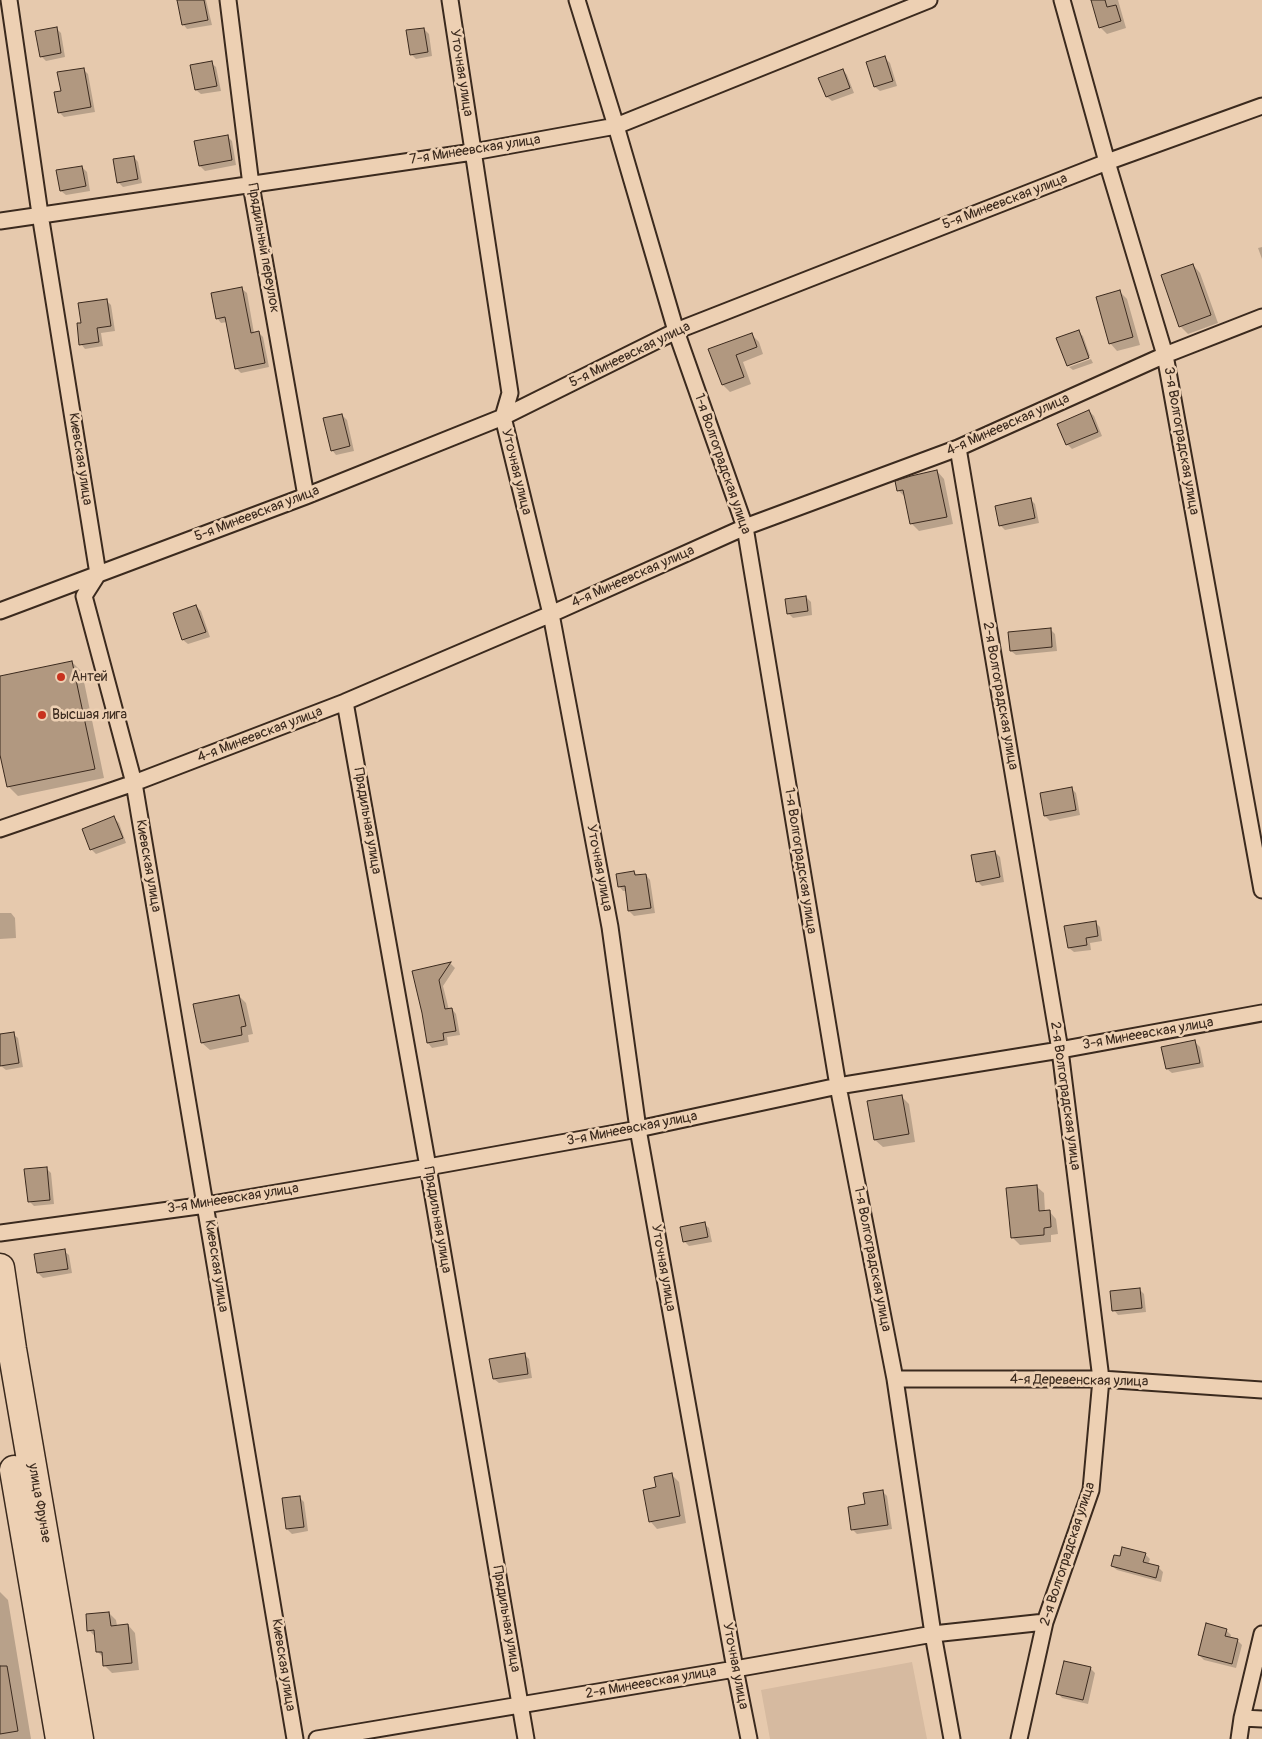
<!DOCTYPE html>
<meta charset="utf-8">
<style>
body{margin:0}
canvas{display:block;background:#e6c9ad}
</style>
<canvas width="1262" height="1739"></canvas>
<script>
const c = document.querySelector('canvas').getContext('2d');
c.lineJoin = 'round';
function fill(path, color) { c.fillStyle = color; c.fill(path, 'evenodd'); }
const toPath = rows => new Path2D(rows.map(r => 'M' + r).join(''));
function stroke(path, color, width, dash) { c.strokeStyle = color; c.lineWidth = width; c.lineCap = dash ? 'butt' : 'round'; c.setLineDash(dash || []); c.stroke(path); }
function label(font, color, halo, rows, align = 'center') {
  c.font = font + ' Pangolin,sans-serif'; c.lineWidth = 5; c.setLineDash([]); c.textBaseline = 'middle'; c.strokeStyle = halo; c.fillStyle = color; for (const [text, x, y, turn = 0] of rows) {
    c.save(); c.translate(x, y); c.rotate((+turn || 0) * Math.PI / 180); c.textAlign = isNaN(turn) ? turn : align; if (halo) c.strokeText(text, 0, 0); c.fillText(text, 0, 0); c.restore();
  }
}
const built = toPath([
 [912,1662,927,1739,770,1739,761,1690]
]);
const shadow = toPath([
 [183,0,206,0,212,25,187,29,183,24],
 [1092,0,1118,0,1126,28,1107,34,1100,27],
 [56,28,61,33,65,57,46,61,41,56],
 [424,29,429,34,432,56,416,59,411,54],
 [885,58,890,63,897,86,880,91,875,87,868,63],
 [211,63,216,67,221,91,201,94,196,90],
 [83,69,88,74,95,112,64,117,59,112,62,92],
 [843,70,847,75,854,93,832,101,827,97],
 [227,136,232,141,236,165,205,171,200,166],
 [134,157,138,162,142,183,123,187,118,182],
 [82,167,87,172,90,191,66,195,61,191],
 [1262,247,1262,259,1258,248],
 [1193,265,1200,273,1218,323,1188,334,1180,326],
 [242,289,247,293,254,333,259,333,263,337,269,367,241,373,236,368,227,322,221,323,217,318],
 [1119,291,1127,299,1140,345,1117,351,1110,343],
 [106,300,111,305,115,331,101,333,103,346,85,349,81,344,82,324],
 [1078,332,1083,336,1090,356,1069,364,1069,366,1068,365],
 [751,334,759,342,763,354,743,362,751,384,730,392,723,385,710,350],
 [1091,359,1093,363,1073,370,1069,367],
 [1089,411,1094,416,1102,436,1072,449,1067,444],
 [342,415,347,420,354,451,336,455,332,450],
 [937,471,944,479,953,524,919,531,911,523,906,498,899,491,897,482],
 [1030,499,1035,504,1039,523,1005,530,1000,525],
 [806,597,811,602,812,615,793,618,788,613],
 [196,606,201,611,210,637,188,644,183,640,174,613],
 [1050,629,1055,634,1057,651,1016,655,1011,651],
 [72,662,82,672,104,778,18,796,8,786,0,749,0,677],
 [1071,788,1076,793,1080,815,1050,821,1045,816,1041,794],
 [114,818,119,823,126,843,96,854,91,849],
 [995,852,1000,857,1004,882,982,886,977,881],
 [634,872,638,876,646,875,650,880,655,913,634,916,629,911,626,891,623,891,619,886],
 [0,913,11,913,15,918,16,938,0,939],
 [1095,922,1100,927,1102,941,1090,943,1091,950,1074,952,1069,948],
 [450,963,455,968,443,986,449,1010,452,1009,456,1014,460,1035,447,1037,448,1045,432,1048,428,1043,423,1013,414,972],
 [239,996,246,1003,253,1034,248,1035,249,1042,210,1050,202,1043,194,1005],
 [13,1034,18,1038,23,1067,6,1070,1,1066,0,1060,0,1036],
 [1195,1042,1200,1047,1204,1067,1172,1073,1167,1069],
 [902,1097,909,1104,915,1142,883,1147,875,1140],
 [46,1168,51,1173,54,1204,34,1206,29,1201],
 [1036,1186,1044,1193,1045,1211,1049,1211,1056,1219,1058,1234,1051,1235,1051,1242,1020,1245,1012,1237],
 [704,1224,709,1228,712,1242,689,1246,684,1241],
 [64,1251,69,1255,72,1273,43,1278,38,1273],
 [1139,1289,1144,1294,1146,1312,1118,1315,1114,1310],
 [524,1354,529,1359,532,1378,499,1383,494,1379],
 [672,1475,679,1482,686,1523,657,1529,650,1521,657,1488],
 [883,1492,887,1496,892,1529,857,1534,852,1529,867,1505],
 [299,1497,304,1502,308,1531,292,1534,287,1529,283,1500],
 [1145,1554,1150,1559,1148,1565,1158,1567,1163,1572,1161,1582,1117,1570,1112,1566,1121,1558],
 [0,1592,8,1600,31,1739,0,1739],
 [109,1613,116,1620,117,1626,128,1625,135,1633,139,1670,112,1673,104,1665,104,1658,97,1651,96,1638,89,1630],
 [1226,1630,1231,1635,1230,1638,1238,1641,1242,1645,1236,1668,1204,1660,1199,1655],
 [1090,1668,1095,1673,1088,1704,1062,1698,1058,1693]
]);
const building = toPath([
 [177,0,204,0,208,20,182,25,177,0],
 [1091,0,1105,0,1107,7,1116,5,1121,21,1099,28,1091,0],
 [57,27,61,53,40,57,35,31,57,27],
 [424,28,428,52,410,55,406,30,424,28],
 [885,56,893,81,874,87,866,62,885,56],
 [212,61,217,86,195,90,190,65,212,61],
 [84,68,91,107,58,113,54,92,61,91,57,72,84,68],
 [843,69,850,88,826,97,818,78,843,69],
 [228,135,232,160,199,166,194,141,228,135],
 [134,156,138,179,117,183,113,159,134,156],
 [82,166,86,186,60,191,56,170,82,166],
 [1193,264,1211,315,1179,327,1161,275,1193,264],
 [242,287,251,333,259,331,265,363,235,369,225,317,216,319,211,293,242,287],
 [1120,290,1133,337,1109,344,1096,297,1120,290],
 [107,299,111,326,97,328,99,342,79,345,77,323,81,323,78,303,107,299],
 [1079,330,1089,358,1067,366,1056,338,1079,330],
 [752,333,757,347,736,355,744,377,722,385,708,349,752,333],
 [1089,410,1098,432,1066,445,1057,424,1089,410],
 [342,414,350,446,331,451,323,418,342,414],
 [937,470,947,517,910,524,903,490,897,491,895,481,911,476,937,470],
 [1031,498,1035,518,999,526,995,506,1031,498],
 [806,596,808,611,787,614,785,599,806,596],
 [196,605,206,632,182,640,173,613,196,605],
 [1051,628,1052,647,1010,651,1008,632,1051,628],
 [72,661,95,769,7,787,0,755,0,676,72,661],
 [1072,787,1076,810,1044,816,1040,793,1072,787],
 [114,816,123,838,90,850,82,829,114,816],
 [995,851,1000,877,976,882,971,855,995,851],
 [634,871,635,875,646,874,651,908,628,911,625,886,618,887,616,874,634,871],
 [1096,921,1098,936,1086,938,1087,945,1068,948,1064,926,1096,921],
 [451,962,439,980,445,1009,452,1008,456,1031,443,1033,444,1040,427,1043,422,1013,412,971,451,962],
 [239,995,246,1026,241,1027,242,1035,201,1043,193,1004,239,995],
 [14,1032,19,1063,0,1066,0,1034,14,1032],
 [1195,1040,1200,1063,1166,1069,1161,1047,1195,1040],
 [902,1095,909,1134,874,1140,867,1101,902,1095],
 [47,1167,50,1200,28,1202,24,1169,47,1167],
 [1037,1185,1039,1211,1050,1210,1051,1227,1044,1228,1044,1235,1011,1238,1006,1188,1037,1185],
 [705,1222,708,1237,683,1242,680,1227,705,1222],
 [65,1249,68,1269,37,1273,34,1254,65,1249],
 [1140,1288,1142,1308,1112,1311,1110,1291,1140,1288],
 [525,1353,528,1374,493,1379,489,1359,525,1353],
 [672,1473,680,1516,649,1522,643,1490,656,1487,654,1477,672,1473],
 [883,1490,888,1525,851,1530,848,1507,865,1504,863,1493,883,1490],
 [300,1496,304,1527,286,1529,282,1498,300,1496],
 [1122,1547,1146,1553,1143,1562,1159,1566,1156,1578,1111,1566,1114,1555,1120,1556,1122,1547],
 [109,1612,111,1626,128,1624,132,1663,103,1666,102,1652,96,1652,94,1630,87,1631,86,1614,109,1612],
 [1206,1623,1227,1629,1225,1636,1238,1639,1232,1664,1198,1655,1206,1623],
 [1064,1661,1091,1667,1083,1700,1056,1694,1064,1661],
 [0,1666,7,1666,18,1731,0,1734,0,1666]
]);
const street = toPath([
 [9,0,40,214,98,574,84,596,134,783,295,1739],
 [228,0,251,185,306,496],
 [450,0,510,393,503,417,551,614,610,927,638,1129,735,1669,749,1739],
 [577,0,616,126,676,331,745,527,838,1086,895,1379,933,1634,952,1739],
 [1062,0,1107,162,1165,355,1262,890],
 [0,221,473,152,616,126,929,0],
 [958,448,1060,1050,1101,1379,1091,1490,1045,1622,1019,1739],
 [0,611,306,496,503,417,676,331,1107,162,1262,106],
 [345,702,428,1167,526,1739],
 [0,829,134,783,345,702,551,614,745,527,958,448,1165,355,1262,317],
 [0,1233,206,1205,428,1167,638,1129,838,1086,1060,1050,1262,1013],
 [895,1379,1101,1379,1262,1390],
 [1242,1718,1262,1719],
 [317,1739,735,1669,933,1634,1045,1622],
 [1239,1739,1242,1718,1262,1634]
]);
const highway = toPath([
 [0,1268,12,1349,79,1739],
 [14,1470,60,1739]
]);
const markers = [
 [61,677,5,"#c8321e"],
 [42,715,5,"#c8321e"]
];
const streetNames = [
 ["Уточная улица",461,73,81],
 ["7-я Минеевская улица",475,150,-9],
 ["5-я Минеевская улица",1005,202,-21],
 ["Прядильный переулок",263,248,80],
 ["5-я Минеевская улица",630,355,-26],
 ["4-я Минеевская улица",1008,425,-24],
 ["3-я Волгоградская улица",1181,441,80],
 ["Киевская улица",80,459,81],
 ["1-я Волгоградская улица",722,464,71],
 ["Уточная улица",516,472,76],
 ["5-я Минеевская улица",257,514,-21],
 ["4-я Минеевская улица",633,577,-24],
 ["2-я Волгоградская улица",1000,696,80],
 ["4-я Минеевская улица",260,735,-21],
 ["Прядильная улица",367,821,80],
 ["1-я Волгоградская улица",800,861,81],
 ["Киевская улица",148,866,80],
 ["Уточная улица",599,868,79],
 ["3-я Минеевская улица",1148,1034,-10],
 ["2-я Волгоградская улица",1065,1096,82],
 ["3-я Минеевская улица",632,1129,-11],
 ["3-я Минеевская улица",233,1199,-9],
 ["Прядильная улица",437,1220,80],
 ["1-я Волгоградская улица",872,1259,79],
 ["Киевская улица",216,1266,81],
 ["Уточная улица",663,1268,80],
 ["4-я Деревенская улица",1079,1381,1],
 ["улица Фрунзе",39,1503,80],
 ["2-я Волгоградская улица",1068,1554,-72],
 ["Прядильная улица",506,1619,80],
 ["Киевская улица",283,1665,81],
 ["Уточная улица",735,1666,79],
 ["2-я Минеевская улица",651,1683,-10]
];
const poiNames = [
 ["Антей",71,677],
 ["Высшая лига",52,715]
];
fill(built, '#d6baa0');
fill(shadow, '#0003');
fill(building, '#b19880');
stroke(building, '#3b2a1e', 1);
stroke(street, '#3b2a1e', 19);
stroke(highway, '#3b2a1e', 31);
stroke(street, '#edd0b3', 15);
stroke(highway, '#edd0b3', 28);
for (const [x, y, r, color] of markers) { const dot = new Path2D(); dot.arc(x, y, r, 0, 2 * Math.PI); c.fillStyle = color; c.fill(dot); stroke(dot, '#edd0b3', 2); }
label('14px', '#3b2a1e', '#edd0b3', streetNames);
label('14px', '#3b2a1e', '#edd0b3', poiNames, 'left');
</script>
